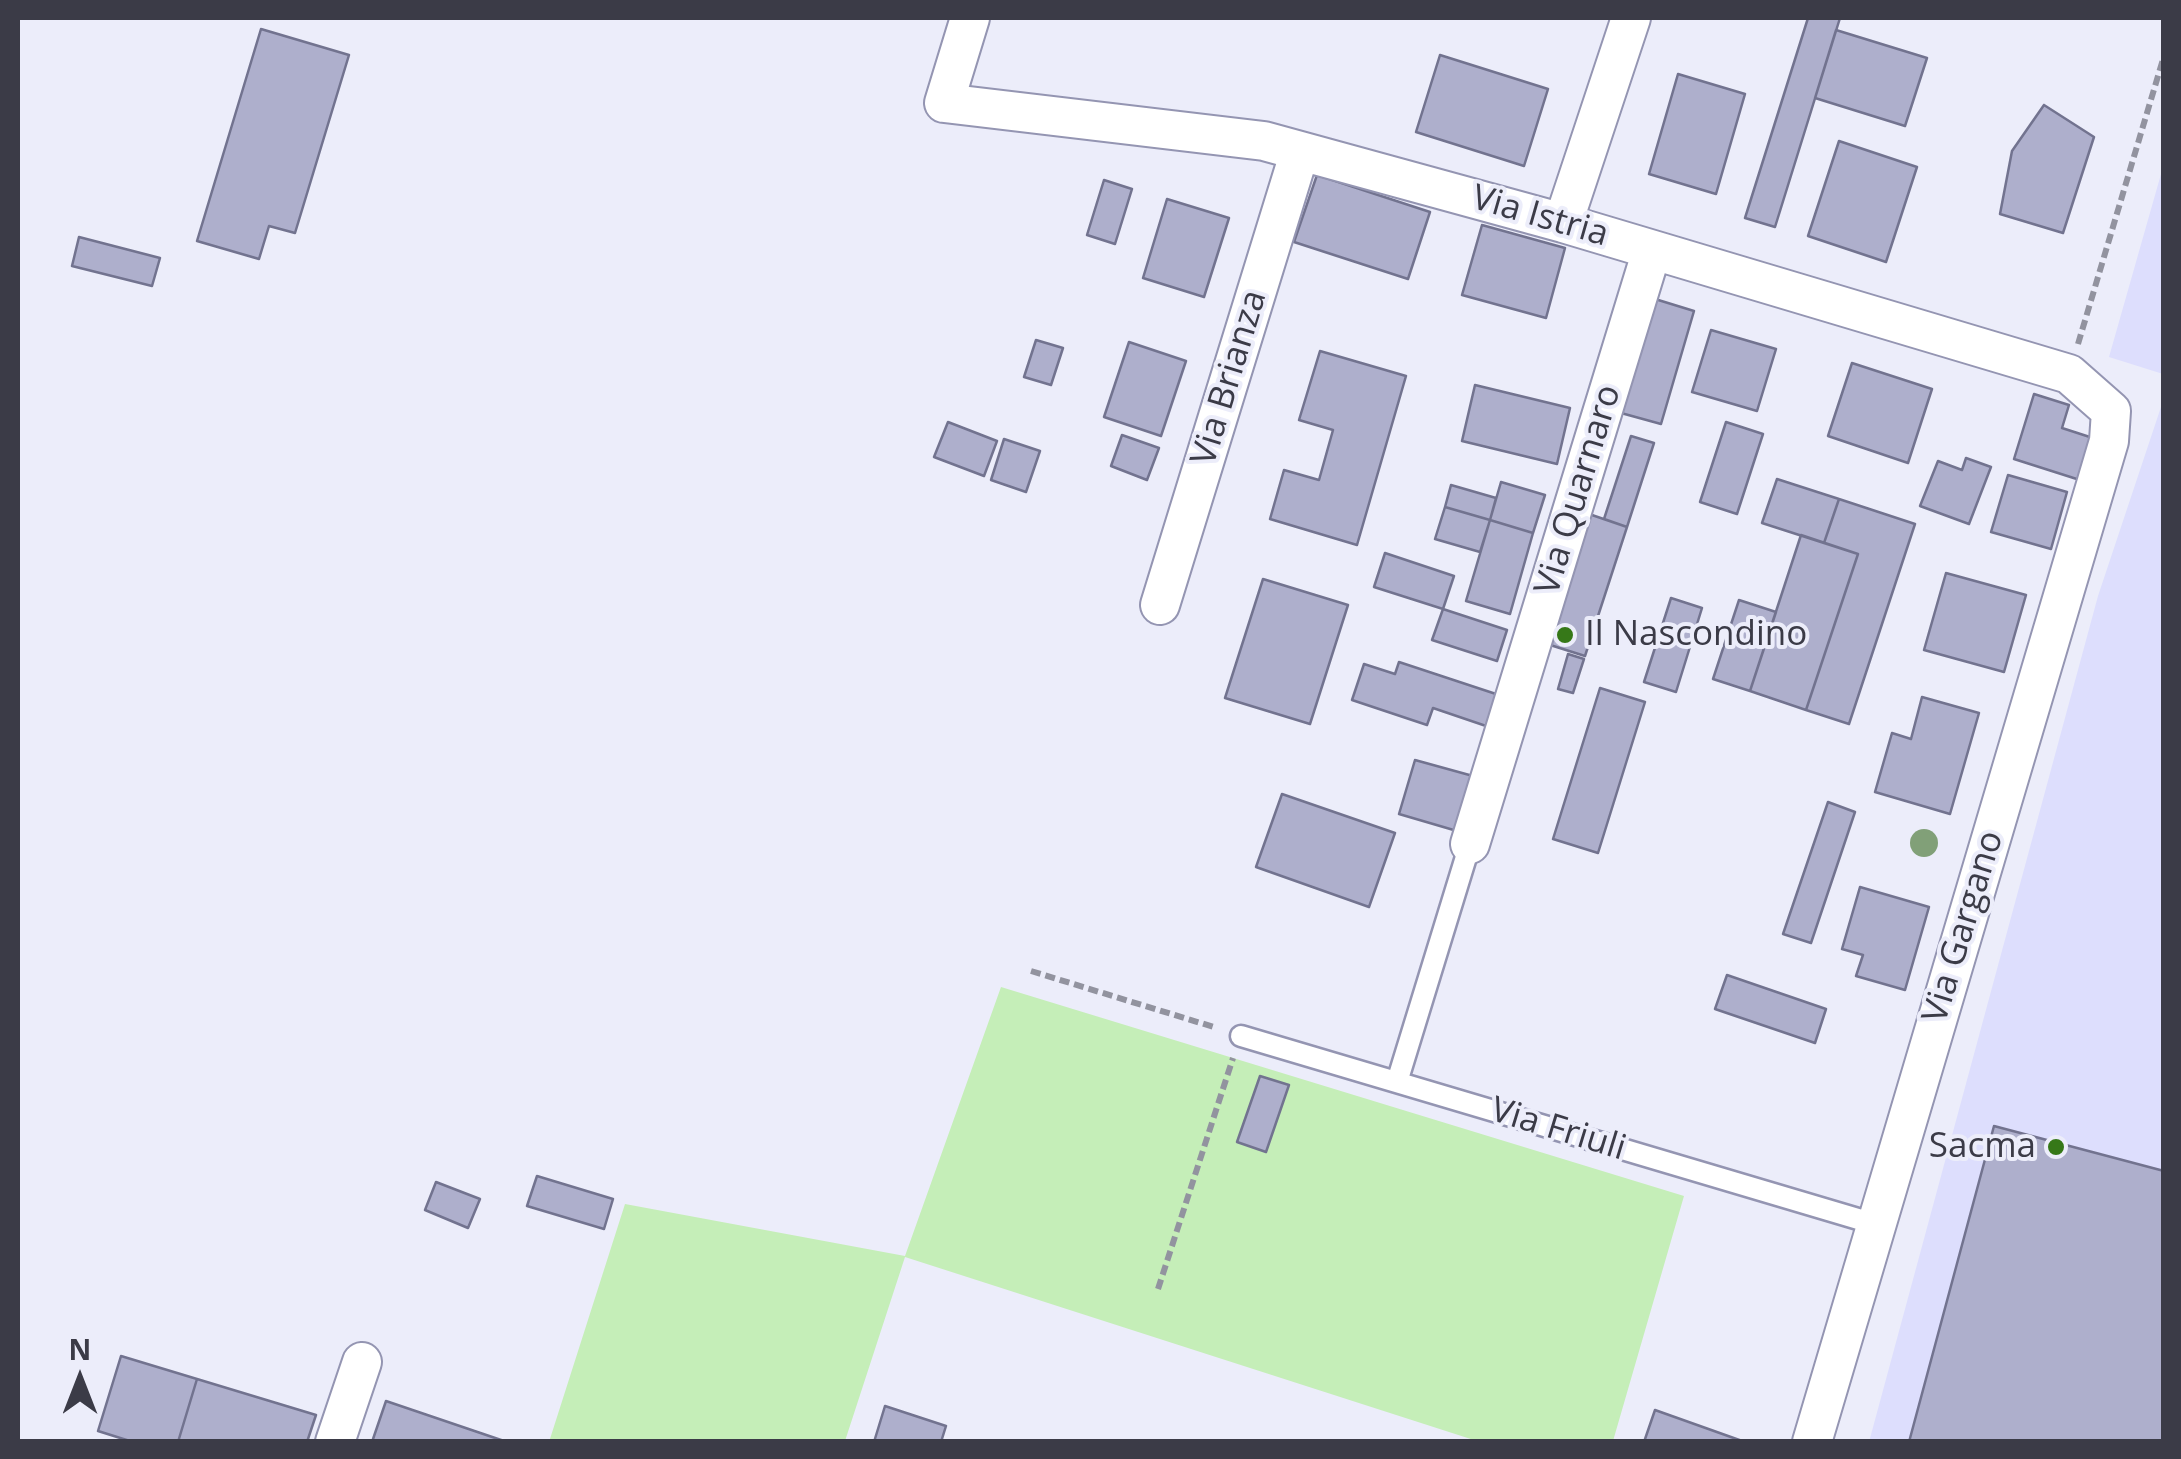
<!DOCTYPE html>
<style>
body{margin:0}
#map{position:relative;width:2181px;height:1459px;overflow:hidden;background:#ecedfa;font-family:"Open Sans",sans-serif}
canvas{display:block}
.frame{position:absolute;inset:0;border:20px solid #3b3b47;pointer-events:none}
.north{position:absolute;left:30px;top:1329px;width:100px;height:100px;-webkit-text-stroke:8px #ecedfa;paint-order:stroke;rotate:0deg;font-size:28px;font-weight:700;line-height:40px;text-align:center;color:#3b3b47}
.north::after{content:'';display:block;margin:auto;width:35px;height:45px;background:#3b3b47;clip-path:polygon(50% 0,100% 100%,50% 72%,0 100%)}
</style>
<div id="map">
<canvas width="2181" height="1459"></canvas>
<div class="frame"></div>
<div class="north">N</div>
</div>
<script>
const c = document.querySelector('canvas').getContext('2d');
c.lineJoin = 'round';
function fill(path, color) { c.fillStyle = color; c.fill(path, 'evenodd'); }
const toPath = rows => new Path2D(rows.map(r => 'M' + r).join(''));
function stroke(path, color, width, dash) { c.strokeStyle = color; c.lineWidth = width; c.lineCap = dash ? 'butt' : 'round'; c.setLineDash(dash || []); c.stroke(path); }
function label(font, color, halo, rows, align = 'center') {
  c.font = font + ' "Open Sans",sans-serif'; c.lineWidth = 8; c.setLineDash([]); c.textBaseline = 'middle'; c.strokeStyle = halo; c.fillStyle = color; for (const [text, x, y, turn = 0] of rows) {
    c.save(); c.translate(x, y); c.rotate((+turn || 0) * Math.PI / 180); c.textAlign = isNaN(turn) ? turn : align; if (halo) c.strokeText(text, 0, 0); c.fillText(text, 0, 0); c.restore();
  }
}
const built = toPath([
 [2163,167,2163,374,2109,357],
 [2163,401,2163,1441,1869,1442,2098,596]
]);
const green = toPath([
 [1001,987,1684,1196,1613,1441,1477,1441,905,1257,845,1441,549,1442,625,1204,905,1256]
]);
const building = toPath([
 [1808,18,1840,18,1775,227,1745,218,1808,18],
 [261,29,349,55,295,233,269,226,259,259,197,241,261,29],
 [1836,30,1927,58,1905,126,1815,98,1836,30],
 [1440,55,1548,89,1524,166,1416,132,1440,55],
 [1678,74,1745,94,1716,194,1649,174,1678,74],
 [2044,105,2094,137,2063,233,2000,214,2012,151,2044,105],
 [1839,141,1917,167,1886,262,1808,236,1839,141],
 [1317,175,1430,212,1408,279,1294,242,1317,175],
 [1104,180,1132,189,1115,244,1087,235,1104,180],
 [1167,199,1229,218,1204,297,1143,278,1167,199],
 [1482,225,1565,248,1546,318,1462,295,1482,225],
 [79,237,160,258,152,286,72,266,79,237],
 [1655,299,1694,311,1661,424,1621,413,1655,299],
 [1711,330,1776,349,1757,411,1692,392,1711,330],
 [1036,340,1063,348,1051,385,1024,377,1036,340],
 [1129,342,1186,361,1161,436,1104,417,1129,342],
 [1320,351,1406,376,1357,545,1270,519,1284,470,1319,480,1333,430,1299,420,1320,351],
 [1852,363,1932,389,1908,463,1828,436,1852,363],
 [1475,385,1570,408,1557,464,1462,441,1475,385],
 [2034,394,2069,405,2062,428,2096,439,2083,481,2014,459,2034,394],
 [948,422,997,441,984,476,934,457,948,422],
 [1726,422,1763,434,1737,514,1700,502,1726,422],
 [1122,435,1159,448,1147,480,1111,466,1122,435],
 [1631,436,1654,443,1627,527,1604,519,1631,436],
 [1004,439,1040,451,1026,492,991,480,1004,439],
 [1966,458,1991,467,1969,524,1920,506,1938,461,1962,470,1966,458],
 [2008,475,2067,492,2051,549,1991,532,2008,475],
 [1777,479,1839,499,1824,543,1762,523,1777,479],
 [1501,482,1545,495,1533,533,1490,520,1501,482],
 [1451,485,1496,498,1490,520,1445,507,1451,485],
 [1839,499,1915,524,1849,724,1806,710,1858,554,1824,543,1839,499],
 [1445,507,1490,520,1480,552,1435,539,1445,507],
 [1589,514,1627,527,1585,656,1547,644,1589,514],
 [1490,520,1533,533,1510,614,1466,601,1490,520],
 [1801,535,1858,554,1806,710,1750,691,1801,535],
 [1385,553,1454,576,1443,609,1374,587,1385,553],
 [1946,573,2026,595,2004,672,1924,650,1946,573],
 [1263,579,1348,605,1310,724,1225,698,1263,579],
 [1671,598,1702,608,1676,692,1644,682,1671,598],
 [1739,600,1776,612,1750,691,1713,679,1739,600],
 [1443,609,1507,630,1497,661,1432,640,1443,609],
 [1568,654,1584,659,1573,693,1558,689,1568,654],
 [1399,662,1499,695,1489,727,1433,708,1427,725,1352,700,1364,664,1395,674,1399,662],
 [1600,688,1645,702,1598,853,1553,839,1600,688],
 [1922,697,1979,713,1950,814,1875,792,1892,733,1911,739,1922,697],
 [1415,760,1473,776,1457,831,1399,814,1415,760],
 [1282,794,1395,833,1369,907,1256,867,1282,794],
 [1828,802,1855,812,1811,943,1783,934,1828,802],
 [1860,887,1929,907,1905,990,1856,976,1863,955,1842,949,1860,887],
 [1727,975,1826,1009,1815,1043,1715,1009,1727,975],
 [1260,1076,1289,1085,1266,1152,1237,1142,1260,1076],
 [1994,1126,2164,1171,2164,1442,1909,1442,1994,1126],
 [537,1176,613,1199,604,1229,527,1206,537,1176],
 [436,1182,480,1199,468,1228,425,1210,436,1182],
 [121,1356,197,1379,178,1442,133,1442,98,1431,121,1356],
 [197,1379,316,1415,307,1442,178,1442,197,1379],
 [386,1401,507,1442,372,1442,386,1401],
 [885,1406,946,1426,941,1442,874,1442,885,1406],
 [1655,1410,1745,1442,1644,1442,1655,1410]
]);
const path = toPath([
 [2078,344,2164,56],
 [1031,971,1217,1028],
 [1158,1289,1233,1058]
]);
const service = toPath([
 [1241,1036,1875,1224],
 [1397,1082,1470,844]
]);
const minor = toPath([
 [970,18,944,103,1264,141,1563,223,2069,374,2111,411,2109,441,1812,1442],
 [1563,223,1631,18],
 [1160,605,1300,151],
 [1470,844,1652,250],
 [335,1442,362,1362]
]);
const trees = [
 [1924,843]
];
const markers = [
 [1565,635,10,"#367818"],
 [2056,1147,10,"#367818"]
];
const streetNames = [
 ["Via Istria",1540,217,16],
 ["Via Brianza",1230,378,-73],
 ["Via Quarnaro",1579,490,-73],
 ["Via Gargano",1964,927,-73],
 ["Via Friuli",1558,1130,17]
];
const poiNames = [
 ["Il Nascondino",1585,635],
 ["Sacma",2036,1147,"right"]
];
fill(built, '#dddefd');
fill(green, '#c5eeb8');
fill(building, '#aeafcc');
stroke(building, '#72738f', 2.5);
stroke(service, '#9495b2', 25);
stroke(minor, '#9495b2', 42);
stroke(path, '#92939f', 6, [10, 5]);
stroke(service, '#fff', 20);
stroke(minor, '#fff', 38);
c.fillStyle = '#81a078';
for (const [x, y] of trees) { c.beginPath(); c.arc(x, y, 14, 0, 2 * Math.PI); c.fill(); }
for (const [x, y, r, color] of markers) { const dot = new Path2D(); dot.arc(x, y, r, 0, 2 * Math.PI); c.fillStyle = color; c.fill(dot); stroke(dot, '#ecedfa', 4); }
label('35px', '#3b3b47', '#ecedfa', streetNames);
label('35px', '#3b3b47', '#ecedfa', poiNames, 'left');
</script>
